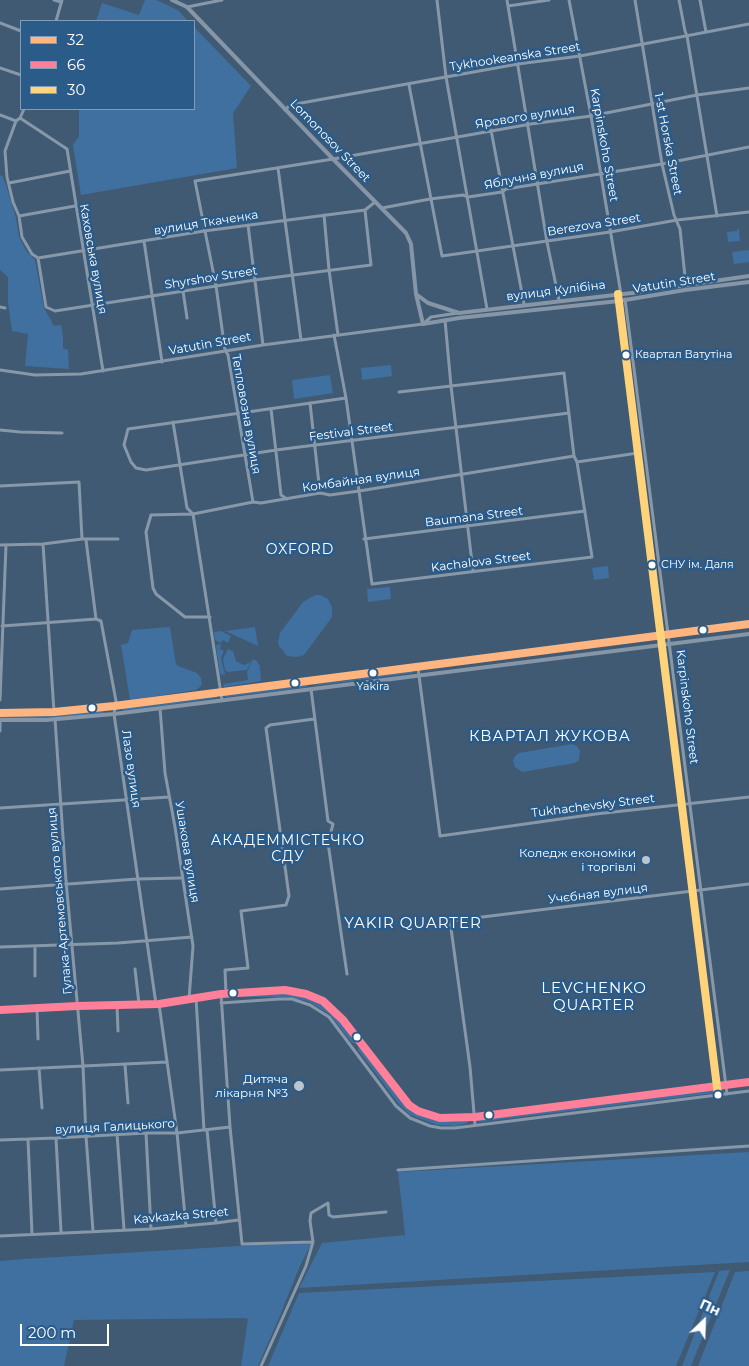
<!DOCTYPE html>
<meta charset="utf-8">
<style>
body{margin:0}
#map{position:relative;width:749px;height:1366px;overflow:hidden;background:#405a73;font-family:Montserrat,sans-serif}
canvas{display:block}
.legend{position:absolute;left:20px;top:20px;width:175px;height:90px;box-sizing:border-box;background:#2a5b89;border:1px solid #7f9db8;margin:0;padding:6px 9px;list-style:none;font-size:15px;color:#fff}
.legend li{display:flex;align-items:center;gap:10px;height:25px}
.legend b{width:25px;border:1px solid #7f9db8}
.north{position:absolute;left:679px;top:1296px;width:50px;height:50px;-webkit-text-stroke:4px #2a5b89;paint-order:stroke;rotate:24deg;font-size:14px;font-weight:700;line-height:20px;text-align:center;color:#fff}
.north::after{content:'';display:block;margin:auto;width:18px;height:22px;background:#fff;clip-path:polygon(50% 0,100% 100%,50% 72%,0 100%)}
.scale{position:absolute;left:20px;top:1324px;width:89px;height:22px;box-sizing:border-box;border:2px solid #fff;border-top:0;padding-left:6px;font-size:15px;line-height:18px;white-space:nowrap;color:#fff;-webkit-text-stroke:4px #2a5b89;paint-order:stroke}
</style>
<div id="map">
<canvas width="749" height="1366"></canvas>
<ul class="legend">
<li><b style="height:6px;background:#ffb580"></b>32</li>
<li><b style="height:6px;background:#ff8098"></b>66</li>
<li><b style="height:6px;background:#ffd37a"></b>30</li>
</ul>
<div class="north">Пн</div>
<div class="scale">200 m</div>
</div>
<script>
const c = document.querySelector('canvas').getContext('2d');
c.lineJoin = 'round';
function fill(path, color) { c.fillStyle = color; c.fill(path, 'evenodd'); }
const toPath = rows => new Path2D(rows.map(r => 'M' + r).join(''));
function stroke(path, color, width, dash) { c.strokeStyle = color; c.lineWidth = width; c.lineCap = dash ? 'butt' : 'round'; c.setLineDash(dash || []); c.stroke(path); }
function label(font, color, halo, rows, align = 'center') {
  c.font = font + ' Montserrat,sans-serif'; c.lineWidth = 5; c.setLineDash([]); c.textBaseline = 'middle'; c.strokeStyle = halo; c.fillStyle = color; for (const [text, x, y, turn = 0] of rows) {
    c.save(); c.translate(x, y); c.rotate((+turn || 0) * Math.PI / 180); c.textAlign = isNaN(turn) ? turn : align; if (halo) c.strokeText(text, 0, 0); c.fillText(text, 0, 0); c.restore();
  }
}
const green = toPath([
 [145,0,156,0,163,3,179,11,188,21,96,21,102,3,139,15],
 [194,27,251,86,233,113,237,168,81,195,73,145,79,136,79,109,194,109],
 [0,175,3,177,6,185,16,218,19,237,27,252,35,260,44,308,54,326,61,325,63,336,63,348,68,350,69,369,25,366,28,334,12,331,8,303,8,277,0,270],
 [737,229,739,229,740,241,728,242,727,232,737,231],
 [749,250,749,262,734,264,732,252],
 [391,365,392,376,362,380,361,368],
 [330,375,333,393,294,399,292,380],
 [608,566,609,578,594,580,592,568],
 [390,587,391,599,368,602,367,589],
 [315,595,320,595,328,599,332,607,332,617,304,655,297,657,287,656,279,646,278,642,280,633,303,602],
 [170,627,176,664,178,666,197,673,201,678,202,685,196,690,130,700,121,645,128,643,132,630],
 [255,627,258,646,225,631],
 [221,631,231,636,228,643,223,640,221,643,215,640,214,632],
 [219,644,221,645,220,649,224,651,221,658,225,675,220,674,216,646],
 [228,649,233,651,236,661,244,665,249,663,252,659,247,670,228,672,225,670,223,659],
 [253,659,257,661,260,667,261,681,224,687,223,684,248,680,247,672],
 [413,671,413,673,314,686,313,685],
 [306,683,308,684,307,687,226,697,224,696,225,694],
 [217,695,217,698,124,711,122,709],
 [102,710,104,711,103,713,62,717,26,719,0,718,0,715,38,715],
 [572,744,577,746,580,750,579,760,575,763,522,772,515,767,513,761,515,756,519,753],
 [283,993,305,996,326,1007,337,1017,356,1041,356,1044,352,1043,329,1014,308,1001,285,997,240,997,242,995],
 [358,1047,364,1051,402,1102,413,1111,434,1120,453,1122,467,1120,468,1123,456,1126,437,1125,410,1115,398,1103,358,1050],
 [713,1089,716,1091,714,1093,480,1122,478,1121,480,1118],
 [749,1152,749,1262,299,1288,322,1243,405,1235,398,1172],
 [311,1244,299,1268,279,1318,258,1366,241,1366,248,1319,244,1318,74,1320,64,1366,0,1366,0,1261,24,1259,255,1245],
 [730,1270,691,1366,682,1366,719,1271],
 [749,1271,749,1366,698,1366,735,1272],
 [715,1272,676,1366,268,1366,299,1293]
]);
const minor = toPath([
 [54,0,61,2],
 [437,0,446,77,487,309],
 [507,0,547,242,559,300],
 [569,0,591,116,621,294],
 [635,0,662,164,674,215,680,229,686,286],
 [679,0,685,31,687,36,717,216],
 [700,0,706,32],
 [508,6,549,0],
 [187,7,222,0],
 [56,21,62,0],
 [0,23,21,31],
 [0,68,21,75],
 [409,85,442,256,610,232,677,220,749,212],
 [285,110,290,105,518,64,580,56,749,24],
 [0,115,16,121,20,118,67,149,103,371],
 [20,118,24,109],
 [16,121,5,151,7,177,13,202,19,216,22,237,32,254,38,258],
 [491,130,524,304],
 [278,168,301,340],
 [9,183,70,171],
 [382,208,430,199,463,195,468,197,502,192,506,189,662,164,749,147],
 [324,215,329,270,338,335],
 [19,216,75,206],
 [248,225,263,345],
 [144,241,162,362],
 [38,258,46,307,55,311,255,280,371,265,365,210],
 [38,258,204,231,365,210,375,202],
 [183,291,187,318],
 [618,295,718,1095],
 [625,299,727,1094],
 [0,307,5,308],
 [445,320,451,386,473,571],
 [334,335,346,398,372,584,592,557,577,462,574,456,564,373,399,392],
 [0,370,35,375,81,374,263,345,423,324,431,317,458,313],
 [346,398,128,429,124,445,131,462,136,468,146,470,276,450,569,413],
 [310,403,320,493],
 [271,409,281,495,287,499],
 [173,422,187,508,193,514,222,700],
 [0,430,20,432,62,433],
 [577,462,638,453],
 [0,486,79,482,82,539],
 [253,502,228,355,225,350,216,286,195,181,333,159,531,124,591,116,697,95,749,88],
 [364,539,585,511],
 [86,540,96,619,101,621,116,701,114,714,156,1004],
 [43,544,54,712],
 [0,545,43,544,82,539,118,539],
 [210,617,185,617,156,594,153,588,146,532,151,515,193,514,253,502,261,503,320,493,330,495,359,491,574,456],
 [2,626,96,619],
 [418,668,440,836,596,814,749,797],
 [311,689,328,821,333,824,328,843,347,974],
 [0,700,6,545],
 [160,708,165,773,175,827,193,946,189,999],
 [55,719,66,881,83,1066,86,1136,93,1231],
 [0,731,0,720],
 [0,808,169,797],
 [0,889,137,879,181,878],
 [35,946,35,976],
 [0,947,118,943,192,937],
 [135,969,139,1004],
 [221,994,230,1127,242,1244,313,1242,310,1221,311,1213,328,1203,329,1215,333,1217,386,1212],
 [226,994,225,970,248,968,241,911,286,905,289,896,266,728,270,725,314,719],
 [196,998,204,1130],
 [221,1003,279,999,292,999,310,1005,329,1017,396,1106,410,1118,430,1126,441,1128,455,1128,749,1091],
 [159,1004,177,1133,186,1226],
 [117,1005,118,1031],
 [37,1008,38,1039],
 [0,1010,77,1006,159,1004,221,994,285,990,306,994,323,1001,343,1020,409,1105,418,1111,440,1118,475,1117,749,1082],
 [125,1065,128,1103],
 [39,1068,42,1108],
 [0,1070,167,1062],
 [475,1125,470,1067,450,921,749,884],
 [207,1130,216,1223],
 [146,1133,151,1229],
 [117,1134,124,1229],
 [56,1138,61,1232],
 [28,1139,32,1234],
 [0,1140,56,1138,146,1133,177,1133,230,1127],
 [398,1170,749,1146],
 [0,1236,151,1229,216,1223,238,1220],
 [261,1366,306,1266,313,1242]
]);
const major = toPath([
 [172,0,187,7,333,159,406,233,411,244,416,294,423,324,459,318,619,301,685,290,749,282],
 [416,294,428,303,459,313,632,293,749,276],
 [0,713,54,712,114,706,749,624],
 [0,720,46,720,114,714,749,634]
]);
const bus1 = toPath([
 [0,713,54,712,114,706,749,624]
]);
const bus2 = toPath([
 [0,1010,77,1006,159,1004,221,994,285,990,306,994,323,1001,343,1020,409,1105,418,1111,440,1118,475,1117,749,1082]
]);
const bus3 = toPath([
 [618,294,718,1095]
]);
const markers = [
 [626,355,4.5,"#fff"],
 [652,565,4.5,"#fff"],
 [703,630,4.5,"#fff"],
 [373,673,4.5,"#fff"],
 [295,683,4.5,"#fff"],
 [92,708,4.5,"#fff"],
 [646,860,5,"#bcc5ce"],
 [233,993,4.5,"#fff"],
 [357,1037,4.5,"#fff"],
 [299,1086,6,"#bcc5ce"],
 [718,1095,4.5,"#fff"],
 [489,1115,4.5,"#fff"]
];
const busNames = [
 ["Квартал Ватутіна",635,355],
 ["СНУ ім. Даля",661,565],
 ["Yakira",373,687,"center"]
];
const streetNames = [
 ["Tykhookeanska Street",515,57,-9],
 ["Ярового вулиця",525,117,-9],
 ["Lomonosov Street",330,141,46],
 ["1-st Horska Street",668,144,79],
 ["Karpinskoho Street",604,145,80],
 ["Яблучна вулиця",534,176,-11],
 ["вулиця Ткаченка",206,223,-9],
 ["Berezova Street",594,225,-9],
 ["Каховська вулиця",93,259,80],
 ["Shyrshov Street",211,278,-9],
 ["Vatutin Street",674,283,-9],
 ["вулиця Кулібіна",556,291,-7],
 ["Vatutin Street",210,344,-10],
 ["Тепловозна вулиця",246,414,80],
 ["Festival Street",351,432,-7],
 ["Комбайная вулиця",361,480,-8],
 ["Baumana Street",474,517,-7],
 ["Kachalova Street",481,562,-7],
 ["Karpinskoho Street",687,707,83],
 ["Лазо вулиця",131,769,82],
 ["Tukhachevsky Street",593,806,-7],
 ["Ушакова вулиця",187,852,81],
 ["Учєбная вулиця",598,894,-7],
 ["Гулака-Артемовського вулиця",60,901,-95],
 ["вулиця Галицького",115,1127,-3],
 ["Kavkazka Street",181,1216,-5]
];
const poiNames = [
 ["Коледж економіки",636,853],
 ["і торгівлі",636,867],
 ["Дитяча",288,1079],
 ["лікарня №3",288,1093]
];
const neighbourhoodNames = [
 ["OXFORD",300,550],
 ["АКАДЕММІСТЕЧКО",288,841],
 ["СДУ",288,857]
];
const quarterNames = [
 ["КВАРТАЛ ЖУКОВА",550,737],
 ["YAKIR QUARTER",413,924],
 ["LEVCHENKO",594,989],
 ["QUARTER",594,1006]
];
fill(green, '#3f709f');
stroke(minor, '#8798a9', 3);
stroke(major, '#8696a6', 4);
stroke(bus1, '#ffb580', 8);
stroke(bus2, '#ff8098', 8);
stroke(bus3, '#ffd37a', 8);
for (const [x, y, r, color] of markers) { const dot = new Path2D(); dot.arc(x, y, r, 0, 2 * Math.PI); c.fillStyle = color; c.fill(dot); stroke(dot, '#2a5b89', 2); }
label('11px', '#fff', '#2a5b89', busNames, 'left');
label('12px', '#fff', '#2a5b89', streetNames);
label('12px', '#fff', '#2a5b89', poiNames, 'right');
c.letterSpacing = '1px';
label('14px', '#fff', '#2a5b89', neighbourhoodNames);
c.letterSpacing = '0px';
c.letterSpacing = '1px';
label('15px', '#fff', '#2a5b89', quarterNames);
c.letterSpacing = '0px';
</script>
